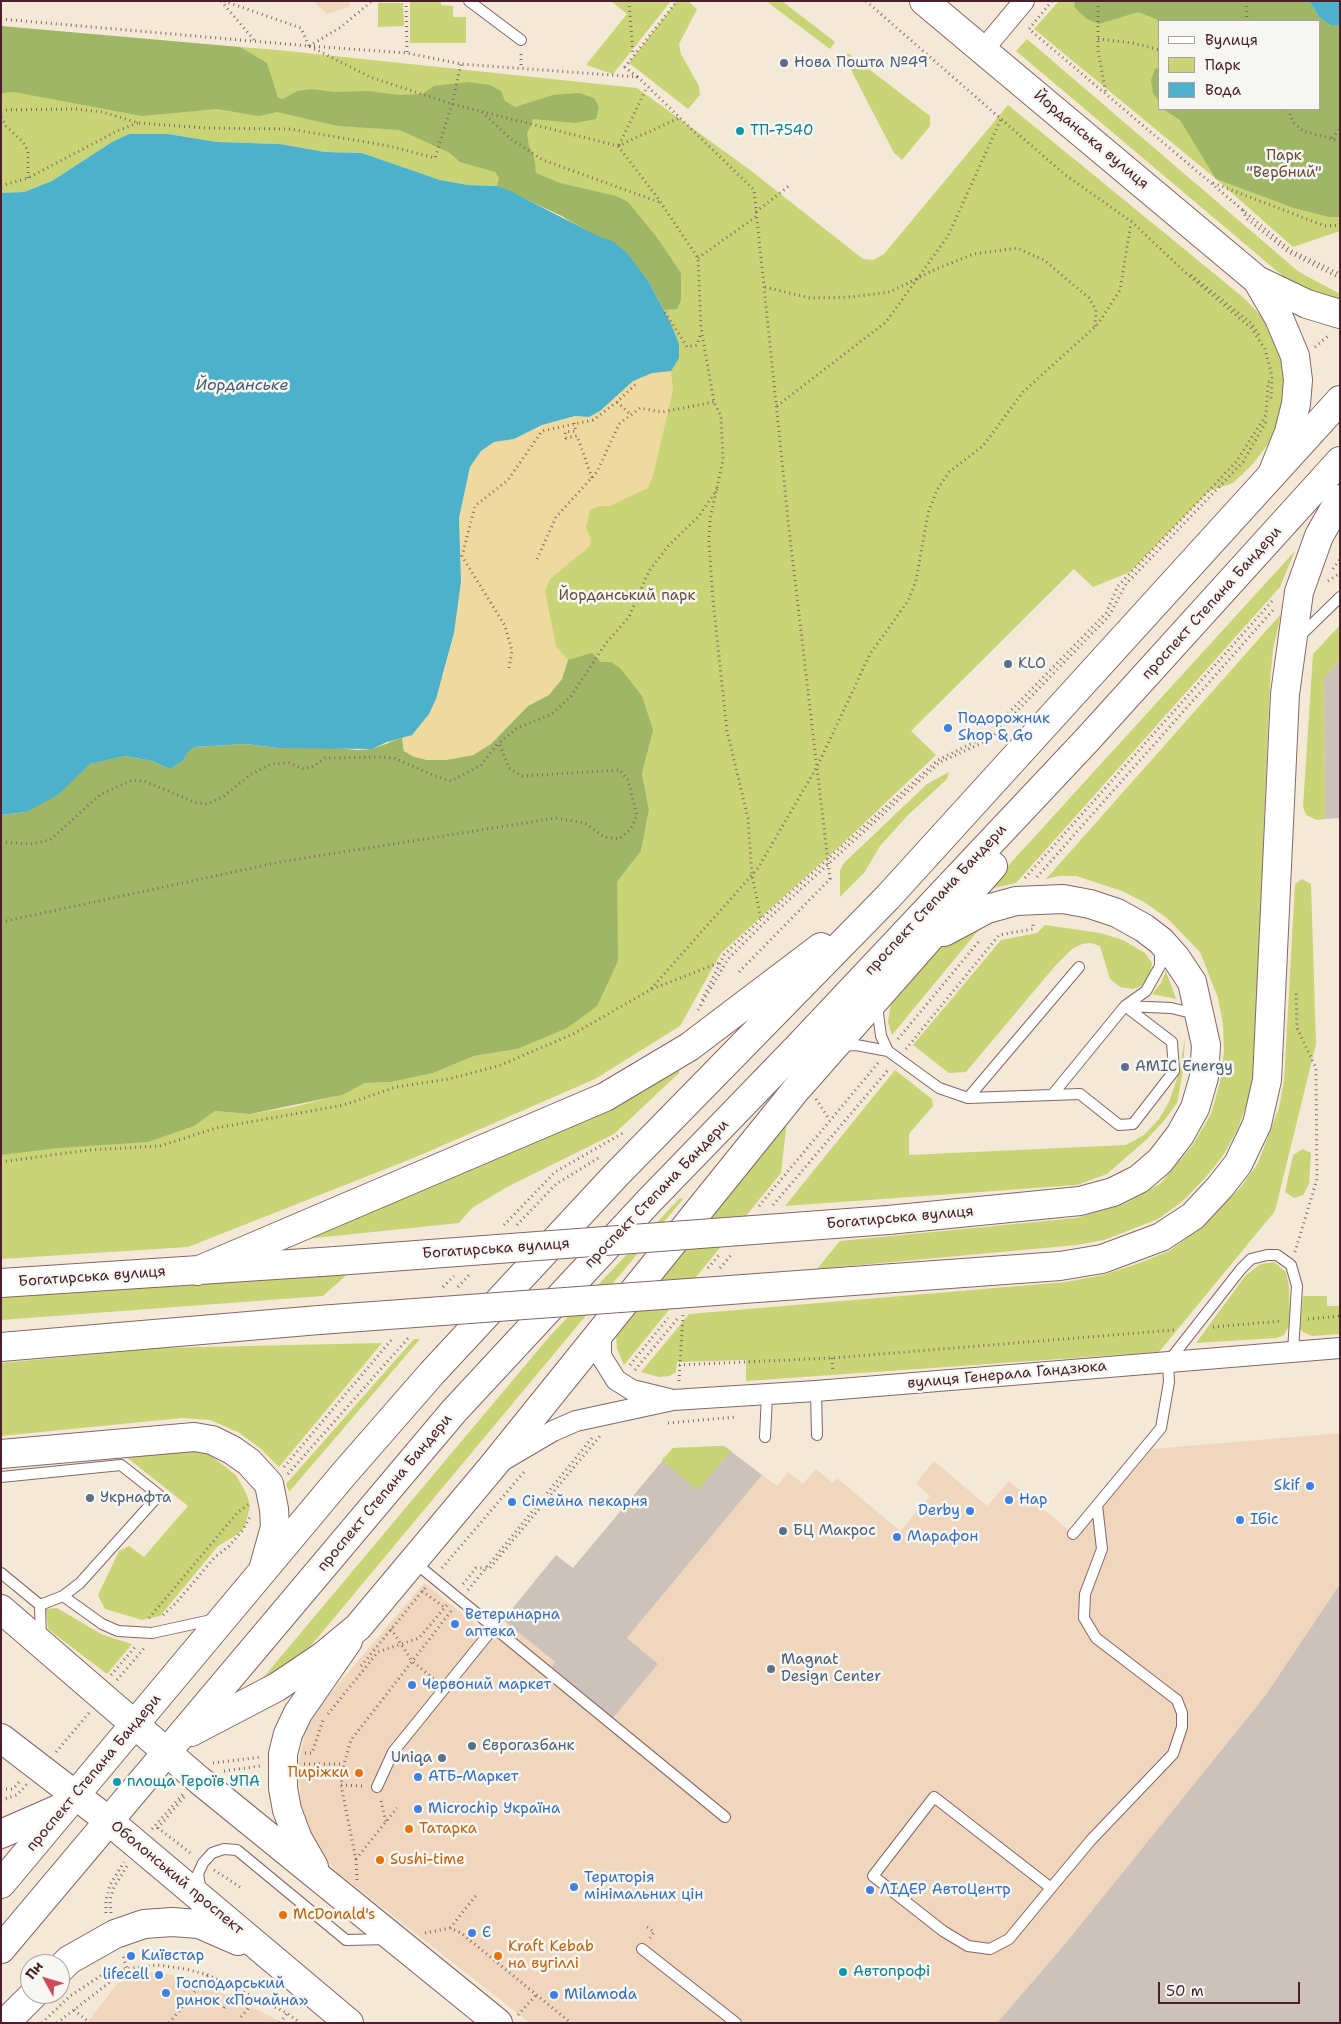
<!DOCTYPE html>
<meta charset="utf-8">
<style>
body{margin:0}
#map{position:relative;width:1341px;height:2024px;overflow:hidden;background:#f4e9d6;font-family:"Shantell Sans",sans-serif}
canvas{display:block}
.frame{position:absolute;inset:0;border:2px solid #4a1f2b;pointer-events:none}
.legend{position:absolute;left:1158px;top:20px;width:162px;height:90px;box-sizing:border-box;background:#f6f6f2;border:1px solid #b1a0a2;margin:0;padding:6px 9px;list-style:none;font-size:15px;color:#4a1f2b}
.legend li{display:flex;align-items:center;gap:10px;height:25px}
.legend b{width:25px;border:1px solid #b1a0a2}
.north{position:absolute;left:20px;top:1954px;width:50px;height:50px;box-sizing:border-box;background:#f6f6f2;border:1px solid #b1a0a2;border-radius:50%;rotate:309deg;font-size:14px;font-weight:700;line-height:20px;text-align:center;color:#4a1f2b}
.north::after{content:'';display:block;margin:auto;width:18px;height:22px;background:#d1495b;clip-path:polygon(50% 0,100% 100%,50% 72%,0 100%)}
.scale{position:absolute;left:1158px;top:1982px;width:142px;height:22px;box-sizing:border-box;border:2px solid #4a1f2b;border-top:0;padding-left:6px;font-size:15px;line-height:18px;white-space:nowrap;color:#4a1f2b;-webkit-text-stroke:4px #f6f6f2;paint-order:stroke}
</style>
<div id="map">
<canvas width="1341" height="2024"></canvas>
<div class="frame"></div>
<ul class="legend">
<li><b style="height:6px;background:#fff"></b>Вулиця</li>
<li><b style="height:14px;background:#c8d475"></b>Парк</li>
<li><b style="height:14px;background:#4db1cc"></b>Вода</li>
</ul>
<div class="north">Пн</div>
<div class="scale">50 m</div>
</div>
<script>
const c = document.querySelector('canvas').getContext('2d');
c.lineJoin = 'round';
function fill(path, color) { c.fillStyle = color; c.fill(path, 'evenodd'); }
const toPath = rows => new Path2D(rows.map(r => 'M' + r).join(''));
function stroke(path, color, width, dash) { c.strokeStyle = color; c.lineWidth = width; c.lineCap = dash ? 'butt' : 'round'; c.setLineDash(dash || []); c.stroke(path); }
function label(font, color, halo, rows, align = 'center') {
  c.font = font + ' "Shantell Sans",sans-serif'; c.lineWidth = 5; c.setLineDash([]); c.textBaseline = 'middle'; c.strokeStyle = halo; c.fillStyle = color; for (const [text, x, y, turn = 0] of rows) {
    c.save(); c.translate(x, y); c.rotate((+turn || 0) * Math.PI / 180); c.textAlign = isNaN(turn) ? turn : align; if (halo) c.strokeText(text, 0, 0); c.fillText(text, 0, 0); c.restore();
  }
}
const built = toPath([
 [313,1,350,1,349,7,327,14],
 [1340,1433,1340,1584,1265,1696,1065,1944,997,2023,530,2023,337,1872,321,1856,311,1839,301,1807,298,1766,305,1733,314,1713,424,1583,495,1640,508,1624,556,1663,552,1667,614,1717,658,1664,627,1638,762,1475,777,1486,788,1472,803,1484,816,1469,833,1483,837,1478,900,1531,930,1496,916,1483,934,1461,987,1506,1009,1481,1077,1537,1152,1449],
 [141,1971,188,1977,284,2023,87,2023,117,1984]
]);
const industrial = toPath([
 [1340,659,1340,818,1325,819,1324,678],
 [724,1446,762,1475,627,1638,658,1664,613,1718,552,1667,555,1662,503,1620,556,1555,573,1568,673,1448],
 [1340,1584,1340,2023,997,2023,1065,1944,1265,1696]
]);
const green = toPath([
 [410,1,441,1,441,5,453,6,453,17,466,17,466,43,410,43],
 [611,1,671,1,613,74,586,65,627,14],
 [677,1,688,1,697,9,679,44,681,54,699,86,700,95,688,109,629,63],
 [766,1,782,1,835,42,830,49],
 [1059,1,1309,1,1320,18,1332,26,1340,25,1340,231,1293,247,1216,179,1034,29],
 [1160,21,1320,21,1320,109,1160,109],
 [378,3,403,3,404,26,378,27],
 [1,27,245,50,240,47,278,50,637,88,750,170,863,259,873,260,884,254,1008,105,1244,298,1264,319,1278,341,1284,361,1283,405,1278,425,1268,444,1251,466,1233,483,1209,491,1130,572,1093,587,1074,569,911,731,936,755,840,846,721,953,680,1026,595,1079,416,1157,188,1247,1,1259,1,1155,194,1126,215,1111,250,1114,293,1107,341,1095,365,1083,391,1082,433,1073,474,1056,517,1049,617,917,617,882,641,851,649,810,642,773,387,742,412,735,600,411,633,381,672,327,649,282,562,216,508,190,497,186,468,185,440,180,362,153,325,152,280,144,217,142,168,134,129,134,112,142,52,181,24,192,1,193],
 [1027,39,1299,272,1340,294,1338,302,1301,288,1284,277,1016,51],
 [848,53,930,116,930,126,902,160,894,153,850,68,841,60],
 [1295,551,1280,587,1016,883,986,890],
 [1281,614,1273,649,1270,682,1254,1068,1248,1100,1238,1128,1224,1154,1206,1177,1183,1201,1158,1219,1104,1240,1076,1245,817,1269,840,1241,1076,1218,1124,1204,1160,1184,1192,1146,1211,1114,1220,1082,1224,1051,1223,1024,1218,998,1200,952,1167,918,1144,902,1122,891,1076,876,1059,876,1046,879],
 [1340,625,1340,659,1324,678,1325,819,1317,820,1306,815,1303,807,1313,654],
 [949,772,947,779,908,815,880,846,864,873,840,897,840,870,844,863,927,784],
 [1302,879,1311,884,1316,1044,1275,1211,1159,1352,746,1381,746,1360,677,1362,676,1372,670,1376,659,1377,641,1372,689,1314,1066,1282,1103,1275,1137,1264,1169,1251,1196,1231,1241,1187,1258,1163,1279,1108,1284,1081,1295,884],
 [986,921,892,1035,888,1022,891,1003,940,944],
 [1045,925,1100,933,1123,940,1145,953,1152,963,1150,974,1144,985,1133,989,1120,987,1110,979,1100,946,1091,943,1082,944,1072,949,1055,966,966,1072,949,1073,913,1045,1001,940,1037,933],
 [1166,971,1176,999,1152,994,1161,983],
 [1185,1038,1183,1071,1177,1103,1163,1122,1146,1140,1107,1174,1077,1185,785,1206,895,1070,932,1099,933,1106,909,1134,909,1155,1126,1145,1144,1135,1159,1119,1169,1102,1179,1073],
 [680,1064,679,1073,614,1134,507,1187,472,1208,459,1223,286,1241],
 [787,1120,781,1173,624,1365,617,1349,616,1333],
 [1303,1149,1311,1153,1309,1184,1303,1195,1294,1198,1285,1192,1293,1155],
 [680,1198,683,1199,309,1648,257,1685,549,1337],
 [1274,1262,1286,1272,1289,1286,1290,1324,1284,1335,1277,1338,1196,1343,1246,1275,1261,1264],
 [353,1269,323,1296,1,1320,1,1292],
 [1303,1296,1327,1296,1327,1306,1340,1306,1340,1334,1312,1336,1303,1332,1300,1329],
 [414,1339,420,1339,289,1492,286,1484],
 [382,1343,279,1467,260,1448,238,1432,210,1420,182,1418,1,1436,1,1363,160,1348],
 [724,1446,731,1451,698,1490,662,1460,673,1448],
 [192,1447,211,1456,236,1475,247,1495,250,1506,245,1526,238,1534,218,1546,160,1616,142,1620,105,1609,98,1595,119,1551,129,1546,144,1557,188,1506,125,1456],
 [57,1608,103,1635,132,1644,107,1674,48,1629,46,1609]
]);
const forest = toPath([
 [1074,1,1309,1,1320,18,1332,26,1340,25,1340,217,1329,217,1294,208,1216,179,1180,120,1163,109,1320,109,1320,21,1160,21,1160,24,1156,19,1138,12,1099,24,1087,19,1075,8],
 [1,26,240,47,267,63,278,98,283,99,297,91,312,89,334,92,369,91,398,95,422,94,434,86,468,82,490,85,501,91,505,101,515,107,553,95,579,93,594,98,599,107,596,119,575,123,533,119,527,134,529,146,534,156,536,173,560,183,616,196,628,202,658,239,681,273,681,300,677,309,664,310,649,282,628,254,562,216,497,186,499,178,495,172,460,162,450,153,400,130,338,126,277,112,259,116,217,109,142,116,14,92,1,93],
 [1160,67,1160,103,1153,93,1151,80,1155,69],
 [592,653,601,662,611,662,620,668,642,696,653,730,642,773,649,810,641,851,617,882,618,961,597,1006,567,1028,517,1049,474,1056,433,1073,391,1082,365,1083,342,1095,250,1114,215,1111,194,1126,148,1142,58,1148,1,1155,1,815,26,812,89,764,125,756,152,761,170,769,183,761,187,752,194,747,246,744,278,748,327,747,357,750,372,749,402,738,404,751,427,760,445,760,473,755,491,744,528,706,549,695,562,679,568,660]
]);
const sand = toPath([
 [671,371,673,390,653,476,648,488,610,506,600,506,590,510,586,528,591,539,590,546,550,579,545,591,556,646,568,660,562,679,549,695,528,706,491,744,473,755,445,760,427,760,414,757,404,751,402,738,412,735,443,676,454,633,461,582,459,518,470,467,481,451,494,442,514,439,542,425,575,416,589,417,600,411,633,381,652,373]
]);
const water = toPath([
 [1309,1,1340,1,1340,25,1332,26,1320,18],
 [129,134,168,134,217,142,280,144,325,152,362,153,440,180,468,185,497,186,508,190,598,236,614,242,628,254,649,282,671,324,679,344,679,358,671,371,652,373,633,381,600,411,589,417,575,416,542,425,514,439,494,442,481,451,470,467,459,518,461,582,454,633,436,699,429,714,412,735,387,742,372,749,278,748,246,744,194,747,187,753,183,761,170,769,152,761,125,756,90,764,58,795,26,812,1,815,1,193,24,192,52,181,112,142]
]);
const path = toPath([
 [221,1,255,41],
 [224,1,301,28,309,46],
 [406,1,407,53],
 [629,1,633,55],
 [866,1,1064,174,1132,222,1186,273,1251,328,1265,349,1272,376,1271,402],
 [1052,1,1029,29,1290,250,1340,274],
 [1098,1,1098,50,1106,94],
 [1246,1,1247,21],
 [1,19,309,46,370,77,452,104,618,146,679,118],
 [1098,39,1133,43,1160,50],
 [309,46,407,53,461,64,638,77,754,190,789,529,830,879,738,973],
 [309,46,341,27,372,1],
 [521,54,521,68],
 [637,77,625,67,677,1],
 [1288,109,1293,122,1303,131,1340,141],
 [1,110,76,109,103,112,138,123,206,128,290,129,389,146,435,158,452,104,461,64],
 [482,112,511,139,543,160,659,202],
 [1,117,6,126,23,142,28,151,28,178],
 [1332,138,1340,129],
 [619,145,647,87],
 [618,146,657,197,698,258,701,328,714,402,721,416,723,460,710,519,709,543,713,601,727,731,748,818,752,875,761,919],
 [1213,183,1325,226,1340,225],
 [1,186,28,178,117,131,138,123],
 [1243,210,1246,218,1288,252,1340,278],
 [756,212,790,185],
 [698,258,757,216],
 [1191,275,1251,323,1259,335],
 [765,287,810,298,851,297,890,292,936,269,974,254,1017,248,1044,260,1089,298,1096,310,1095,327],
 [665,312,687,347,697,345,701,333],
 [1315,347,1329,335],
 [617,402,631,415],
 [777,406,886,322,948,236,1001,119],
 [574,423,576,431,565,432,566,438,577,436,592,478],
 [537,559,556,517,597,472,619,424,640,408,662,412,714,402],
 [1333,569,1340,559],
 [1328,581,1340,573],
 [509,668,512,651,505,626,462,556,475,506,508,480,542,431,593,420,617,402,638,382],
 [1,842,30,844,50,840,101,794,133,780,144,781,197,803,207,804,224,796,250,775,271,764,289,763,304,769,314,766,325,758,382,757,394,758,435,776,451,781,481,765,498,743],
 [1037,877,1273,610],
 [1025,878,1274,599],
 [1,922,280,862,556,818,585,823,604,837,619,839,630,830,637,816,628,780,620,770,522,776,509,768,499,743,517,728,552,714,571,696,606,643,629,617,649,571,669,545,699,516,718,488],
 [652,989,721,962],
 [702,1000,724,955,763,917,938,760,985,737,1106,613,1118,586,1236,462,1266,415,1268,382,1272,380],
 [698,1010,728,959,766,921,940,762,989,740,1109,616,1126,584,1243,462,1266,422],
 [898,1039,980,940],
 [906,1049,999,935,1033,929,1033,922],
 [816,1099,829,1119],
 [1,1162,89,1150,160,1146,216,1128,344,1105,396,1087,449,1079,501,1065,573,1034,650,990,758,868,818,765,870,654,908,601,916,581,928,513,937,490,949,472,983,446,1023,392,1098,324,1120,290,1131,223],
 [773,1205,889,1069],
 [759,1206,878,1063],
 [504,1225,555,1172,623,1133],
 [517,1225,556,1184,600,1157],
 [1295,1252,1317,1179,1316,1068,1297,1028,1296,991],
 [708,1268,719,1255],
 [720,1268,732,1254],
 [443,1287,454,1276],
 [458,1287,469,1275],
 [1308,1319,1340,1316],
 [1213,1327,1282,1321],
 [832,1358,833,1372],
 [630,1365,668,1318],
 [679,1365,832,1358,1174,1330],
 [635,1370,679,1317],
 [679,1381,683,1315],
 [668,1423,736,1417],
 [284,1467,393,1338],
 [288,1474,410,1336],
 [442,1568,524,1472],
 [463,1584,476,1568,490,1568,600,1436],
 [468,1590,592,1438],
 [422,1591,444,1607],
 [163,1615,176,1603,214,1558,229,1546,243,1530,251,1515],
 [149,1618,238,1512,250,1503],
 [391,1629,412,1661,434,1679],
 [361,1666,425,1588],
 [111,1675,136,1646],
 [117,1680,146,1646],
 [328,1714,378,1652,419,1638,447,1605],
 [56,1752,89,1713],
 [305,1753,312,1753,323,1720],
 [213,1763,262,1757],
 [304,1764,344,1764],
 [224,1771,260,1766],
 [341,1785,363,1786],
 [1,1789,13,1789,20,1781],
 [184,1797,158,1828,193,1855],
 [1,1800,17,1795,27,1784],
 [381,1801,386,1822],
 [152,1829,183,1794],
 [356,1859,397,1808],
 [214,1870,243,1889],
 [357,1880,356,1860,341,1785,344,1764,351,1740,452,1610],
 [106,1913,106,1900,110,1885,124,1862],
 [111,1913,110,1900,114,1887,127,1866],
 [647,1927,654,1932,650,1938],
 [450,1928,478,1893],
 [425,1933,450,1928,461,1933,571,2023],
 [224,2008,238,1988],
 [74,2010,90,2023],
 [518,2015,536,1995],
 [241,2017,257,1998],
 [42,2023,70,1996,108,1971,158,1965,186,1969,208,1975,287,2013,300,2023],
 [57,2023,127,1969,123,1956],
 [169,2023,208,1975],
 [280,2023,287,2013]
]);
const service = toPath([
 [469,1,521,40],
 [1298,638,1340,597],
 [877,1006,881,1036,888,1051],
 [1125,1006,1171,1008,1196,1014],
 [840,1046,856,1045,888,1051,939,1088,968,1098,1080,1094,1119,1125,1133,1124,1174,1071,1172,1042,1125,1006],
 [1053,1094,1125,1006,1146,991,1160,966,1160,947],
 [968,1098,1079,967],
 [816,1391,817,1435],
 [765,1437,767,1395],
 [1,1477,121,1465,159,1495,80,1583,63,1596,40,1605],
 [1073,1534,1161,1428,1169,1382,1168,1362,1241,1269,1251,1259,1267,1255,1277,1255,1291,1265,1297,1286,1293,1352],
 [414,1562,725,1817],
 [1,1573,40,1605,41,1639],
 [63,1596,102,1624,118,1631,152,1633,216,1619],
 [377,1787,393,1752,495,1626],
 [1051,1888,934,1797,873,1876,943,1931,968,1946,990,1949,1009,1939,1051,1888,1091,1840,1173,1754,1182,1727,1182,1713,1177,1700,1096,1638,1084,1618,1085,1594,1102,1549,1097,1505],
 [201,1891,198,1874,203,1863,212,1853,224,1849,237,1850,346,1940,387,1939],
 [642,1949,736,2023]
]);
const minor = toPath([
 [983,50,1024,1],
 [601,1333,601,1356,616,1380,632,1390,669,1399],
 [502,1461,553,1431,576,1421,673,1400,816,1391,1340,1348]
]);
const secondary = toPath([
 [924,1,1257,280,1307,304,1340,314],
 [1257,280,1279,318,1295,356,1298,380,1296,404,1289,432,1273,472],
 [1,1454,194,1437,212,1440,232,1450,249,1462,269,1484,274,1509,275,1527,263,1570],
 [1,1609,199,1780,498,2023],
 [1,1738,109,1821,349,2023],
 [1,1834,65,1806],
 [314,1867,298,1839,287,1810,283,1788,283,1754,288,1734,298,1713,348,1641],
 [60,1969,69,1960,115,1934,144,1924,172,1922,199,1924,238,1941],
 [5,2023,34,1994]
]);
const primary = toPath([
 [888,1220,1080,1201,1113,1192,1139,1179,1160,1161,1180,1135,1195,1108,1204,1077,1206,1045,1192,982,1176,958,1161,941,1144,928,1117,913,1090,904,1063,899,1016,901,987,909,944,932],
 [197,1271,605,1097,689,1047,821,947],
 [894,1278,1060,1266,1102,1259,1161,1237,1193,1216,1220,1187,1238,1164,1257,1124,1267,1080,1285,694,1299,592,1319,536,1340,499],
 [1,1283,336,1261],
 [1,1347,319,1320],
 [191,1732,277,1687,323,1656,358,1627,492,1467,795,1091,993,866],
 [1,1884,343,1475,432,1373,616,1175,888,897,1340,400],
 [1,1949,454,1411,650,1200,800,1045,1087,740,1340,461]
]);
const primaryBridge = toPath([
 [336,1261,888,1220],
 [319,1320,894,1278]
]);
const markers = [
 [784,63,5,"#5c6f8a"],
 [740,131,5,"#0f9aa8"],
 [1008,664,5,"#5c6f8a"],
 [948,728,5,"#3f7fe0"],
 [1125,1067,5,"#5c6f8a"],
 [1310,1486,5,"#3f7fe0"],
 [90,1498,5,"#5c6f8a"],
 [1009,1500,5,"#3f7fe0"],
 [512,1502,5,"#3f7fe0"],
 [970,1511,5,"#3f7fe0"],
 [1240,1520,5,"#3f7fe0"],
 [783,1531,5,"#5c6f8a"],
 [897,1537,5,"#3f7fe0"],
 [455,1624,5,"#3f7fe0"],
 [771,1669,5,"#5c6f8a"],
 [412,1685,5,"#3f7fe0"],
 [472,1746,5,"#5c6f8a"],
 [442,1758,5,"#5c6f8a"],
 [359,1773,5,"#e8710a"],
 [418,1777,5,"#3f7fe0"],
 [117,1782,5,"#0f9aa8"],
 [418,1809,5,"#3f7fe0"],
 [409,1829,5,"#e8710a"],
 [380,1860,5,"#e8710a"],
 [574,1887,5,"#3f7fe0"],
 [870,1890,5,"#3f7fe0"],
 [283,1915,5,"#e8710a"],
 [472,1933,5,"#3f7fe0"],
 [131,1956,5,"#3f7fe0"],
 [498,1956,5,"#e8710a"],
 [843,1972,5,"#0f9aa8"],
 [159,1975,5,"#3f7fe0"],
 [166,1993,5,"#3f7fe0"],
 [554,1995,5,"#3f7fe0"]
];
const serviceNames = [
 ["Нова Пошта №49",794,63],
 ["KLO",1018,664],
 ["AMIC Energy",1135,1067],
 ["Укрнафта",100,1498],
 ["БЦ Макрос",793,1531],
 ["Magnat",781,1660],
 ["Design Center",781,1677],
 ["Єврогазбанк",482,1746],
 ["Uniqa",432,1758,"right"]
];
const cultureNames = [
 ["ТП-7540",750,131],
 ["площа Героїв УПА",127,1782],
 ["Автопрофі",853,1972]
];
const streetNames = [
 ["Йорданська вулиця",1091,140,40],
 ["проспект Степана Бандери",1212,603,-48],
 ["проспект Степана Бандери",936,900,-47],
 ["проспект Степана Бандери",657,1194,-46],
 ["Богатирська вулиця",900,1218,-5],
 ["Богатирська вулиця",496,1249,-4],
 ["Богатирська вулиця",92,1277,-4],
 ["вулиця Генерала Гандзюка",1007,1375,-5],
 ["проспект Степана Бандери",385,1493,-50],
 ["проспект Степана Бандери",94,1773,-50],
 ["Оболонський проспект",177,1878,40]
];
const parkNames = [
 ["Парк",1284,156],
 ["\"Вербний\"",1284,173],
 ["Йорданський парк",627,596]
];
const shopNames = [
 ["Подорожник",958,719],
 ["Shop & Go",958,736],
 ["Skif",1300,1486,"right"],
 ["Hap",1019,1500],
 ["Сімейна пекарня",522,1502],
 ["Derby",960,1511,"right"],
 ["Ібіс",1250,1520],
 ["Марафон",907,1537],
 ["Ветеринарна",465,1615],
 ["аптека",465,1632],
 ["Червоний маркет",422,1685],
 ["АТБ-Маркет",428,1777],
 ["Microchip Україна",428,1809],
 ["Територія",584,1878],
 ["мінімальних цін",584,1895],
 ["ЛІДЕР АвтоЦентр",880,1890],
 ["Є",482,1933],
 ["Київстар",141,1956],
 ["lifecell",149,1975,"right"],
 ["Господарський",176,1984],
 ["ринок «Почайна»",176,2001],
 ["Milamoda",564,1995]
];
const foodNames = [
 ["Пиріжки",349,1773,"right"],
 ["Татарка",419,1829],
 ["Sushi-time",390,1860],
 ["McDonald's",293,1915],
 ["Kraft Kebab",508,1947],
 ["на вугіллі",508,1964]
];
const waterNames = [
 ["Йорданське",242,386]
];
fill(built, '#efd6bc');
fill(industrial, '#cdc2b9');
fill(green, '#c8d475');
fill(forest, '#9eb666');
fill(sand, '#eeda9e');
fill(water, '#4db1cc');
stroke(service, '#866667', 12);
stroke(minor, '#866667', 22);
stroke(secondary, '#866667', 30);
stroke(primary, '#866667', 30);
stroke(path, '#866667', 3, [1, 4]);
stroke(service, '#fff', 10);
stroke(minor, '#fff', 20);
stroke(secondary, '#fff', 28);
stroke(primary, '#fff', 28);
stroke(primaryBridge, '#866667', 30, []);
stroke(primaryBridge, '#fff', 28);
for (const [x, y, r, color] of markers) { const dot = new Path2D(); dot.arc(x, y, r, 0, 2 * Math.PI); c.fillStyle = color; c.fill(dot); stroke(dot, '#f6f6f2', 2); }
label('15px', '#4e5e75', '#f6f6f2', serviceNames, 'left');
label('15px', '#0d838f', '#f6f6f2', cultureNames, 'left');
label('15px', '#4a1f2b', '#f6f6f2', streetNames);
label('15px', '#6a4c3e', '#f6f6f2', parkNames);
label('15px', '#366cbe', '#f6f6f2', shopNames, 'left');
label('15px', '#c56008', '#f6f6f2', foodNames, 'left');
label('italic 16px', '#4b596b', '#f6f6f2', waterNames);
</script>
